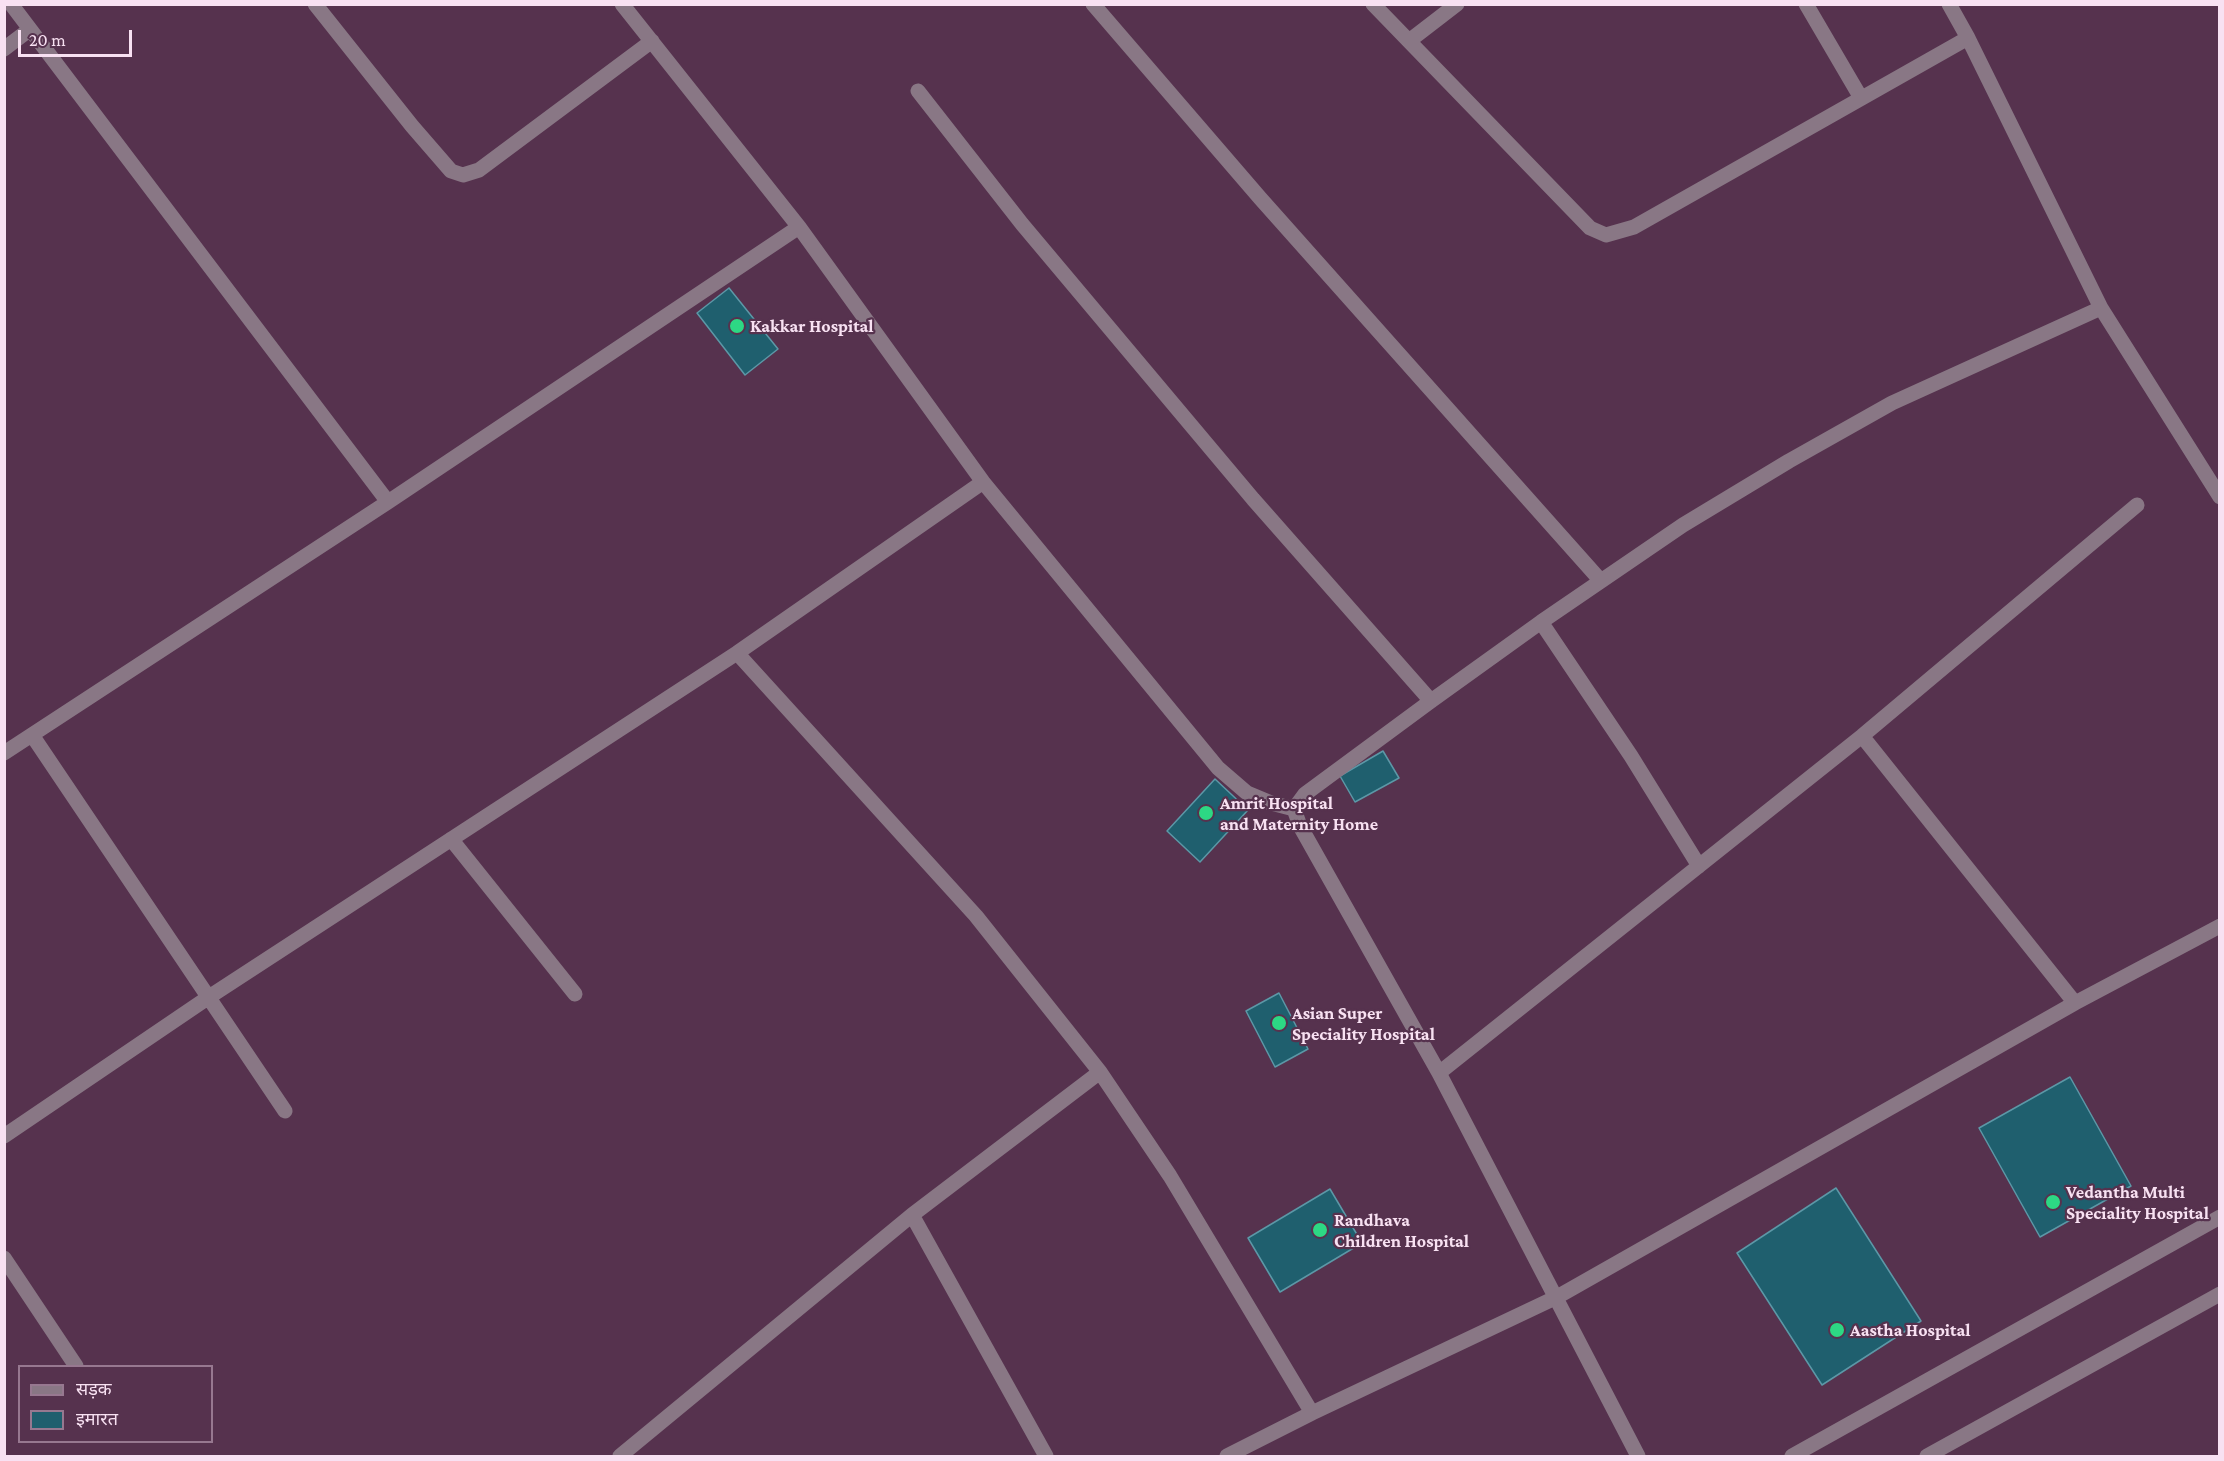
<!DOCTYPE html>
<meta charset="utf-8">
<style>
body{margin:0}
#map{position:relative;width:2224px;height:1461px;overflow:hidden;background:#56324e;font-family:"Crimson Pro","Noto Sans Devanagari",serif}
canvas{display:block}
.frame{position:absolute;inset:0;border:6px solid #f8e1f2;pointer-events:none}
.legend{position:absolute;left:18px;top:1365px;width:195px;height:78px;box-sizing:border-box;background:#56324e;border:2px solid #977890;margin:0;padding:8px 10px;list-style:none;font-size:18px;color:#f8e1f2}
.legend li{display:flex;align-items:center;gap:12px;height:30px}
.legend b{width:30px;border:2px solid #977890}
.scale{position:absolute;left:18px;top:30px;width:114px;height:27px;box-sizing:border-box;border:3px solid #f8e1f2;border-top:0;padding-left:8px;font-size:18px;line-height:21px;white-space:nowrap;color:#f8e1f2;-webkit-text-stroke:4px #56324e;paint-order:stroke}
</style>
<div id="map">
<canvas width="2224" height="1461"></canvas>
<div class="frame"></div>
<ul class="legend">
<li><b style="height:8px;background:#897785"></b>सड़क</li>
<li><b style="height:16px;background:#1f5f6e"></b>इमारत</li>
</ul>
<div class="scale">20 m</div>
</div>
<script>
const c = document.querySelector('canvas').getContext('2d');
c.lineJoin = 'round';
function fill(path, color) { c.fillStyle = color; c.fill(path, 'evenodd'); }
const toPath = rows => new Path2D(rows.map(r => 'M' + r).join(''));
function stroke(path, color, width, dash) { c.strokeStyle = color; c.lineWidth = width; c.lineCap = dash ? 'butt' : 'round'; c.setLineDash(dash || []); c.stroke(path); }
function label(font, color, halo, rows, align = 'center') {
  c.font = font + ' "Crimson Pro",serif'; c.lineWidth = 4.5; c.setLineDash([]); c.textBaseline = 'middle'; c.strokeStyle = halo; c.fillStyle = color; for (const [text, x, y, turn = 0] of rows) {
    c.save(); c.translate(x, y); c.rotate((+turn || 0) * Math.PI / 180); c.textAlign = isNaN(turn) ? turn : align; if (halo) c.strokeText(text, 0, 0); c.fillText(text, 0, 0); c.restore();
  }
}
const building = toPath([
 [729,288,778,349,745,375,697,313,729,288],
 [1383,751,1399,778,1355,802,1340,776,1383,751],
 [1215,779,1248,810,1200,862,1167,831,1215,779],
 [1279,993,1308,1049,1275,1067,1246,1011,1279,993],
 [2070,1077,2131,1186,2040,1237,1979,1128,2070,1077],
 [1836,1188,1921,1321,1822,1385,1737,1253,1836,1188],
 [1330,1189,1362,1243,1280,1292,1248,1238,1330,1189]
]);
const minor = toPath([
 [11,4,388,502],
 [315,4,412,126,451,171,463,175,479,170,652,41],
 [622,4,799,227,983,482,1218,768,1247,793,1271,803,1294,809],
 [1093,4,1260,198,1601,581],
 [1373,4,1590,228,1606,235,1634,227,1968,38],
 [1806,4,1861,98],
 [1949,4,1968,38,2101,308,2220,497],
 [1409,41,1457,4],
 [4,49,29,30],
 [918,91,1022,224,1253,499,1431,701],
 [1541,622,1631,756,1699,866],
 [737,653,976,916,1100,1072,1170,1176,1312,1413],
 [32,735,285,1111],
 [1862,736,2075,1003],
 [4,753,388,502,799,227],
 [451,839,575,994],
 [1439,1073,1862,736,2137,505],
 [4,1136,209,997,737,653,983,482],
 [912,1215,1046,1456],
 [4,1258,76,1366],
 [620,1456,912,1215,1100,1072],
 [1227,1456,1312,1413,1557,1297,2075,1003,2220,926],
 [1638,1456,1439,1073,1300,826,1294,809,1305,794,1431,701,1541,622,1683,525,1789,461,1892,403,2101,308],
 [1792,1456,2220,1217],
 [1927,1456,2220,1294]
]);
const markers = [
 [737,326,8,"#2dd884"],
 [1206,813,8,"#2dd884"],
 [1279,1023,8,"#2dd884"],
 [2053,1202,8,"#2dd884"],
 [1320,1230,8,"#2dd884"],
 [1837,1330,8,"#2dd884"]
];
const poiNames = [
 ["Kakkar Hospital",750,326],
 ["Amrit Hospital",1220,803],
 ["and Maternity Home",1220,824],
 ["Asian Super",1292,1013],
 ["Speciality Hospital",1292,1034],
 ["Vedantha Multi",2066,1192],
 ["Speciality Hospital",2066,1213],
 ["Randhava",1334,1220],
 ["Children Hospital",1334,1241],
 ["Aastha Hospital",1850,1330]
];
fill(building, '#1f5f6e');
stroke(building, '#5c98a7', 1.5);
stroke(minor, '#897785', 15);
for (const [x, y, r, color] of markers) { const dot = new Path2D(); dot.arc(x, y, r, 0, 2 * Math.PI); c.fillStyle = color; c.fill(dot); stroke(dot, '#56324e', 2); }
label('bold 18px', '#f8e1f2', '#56324e', poiNames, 'left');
</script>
